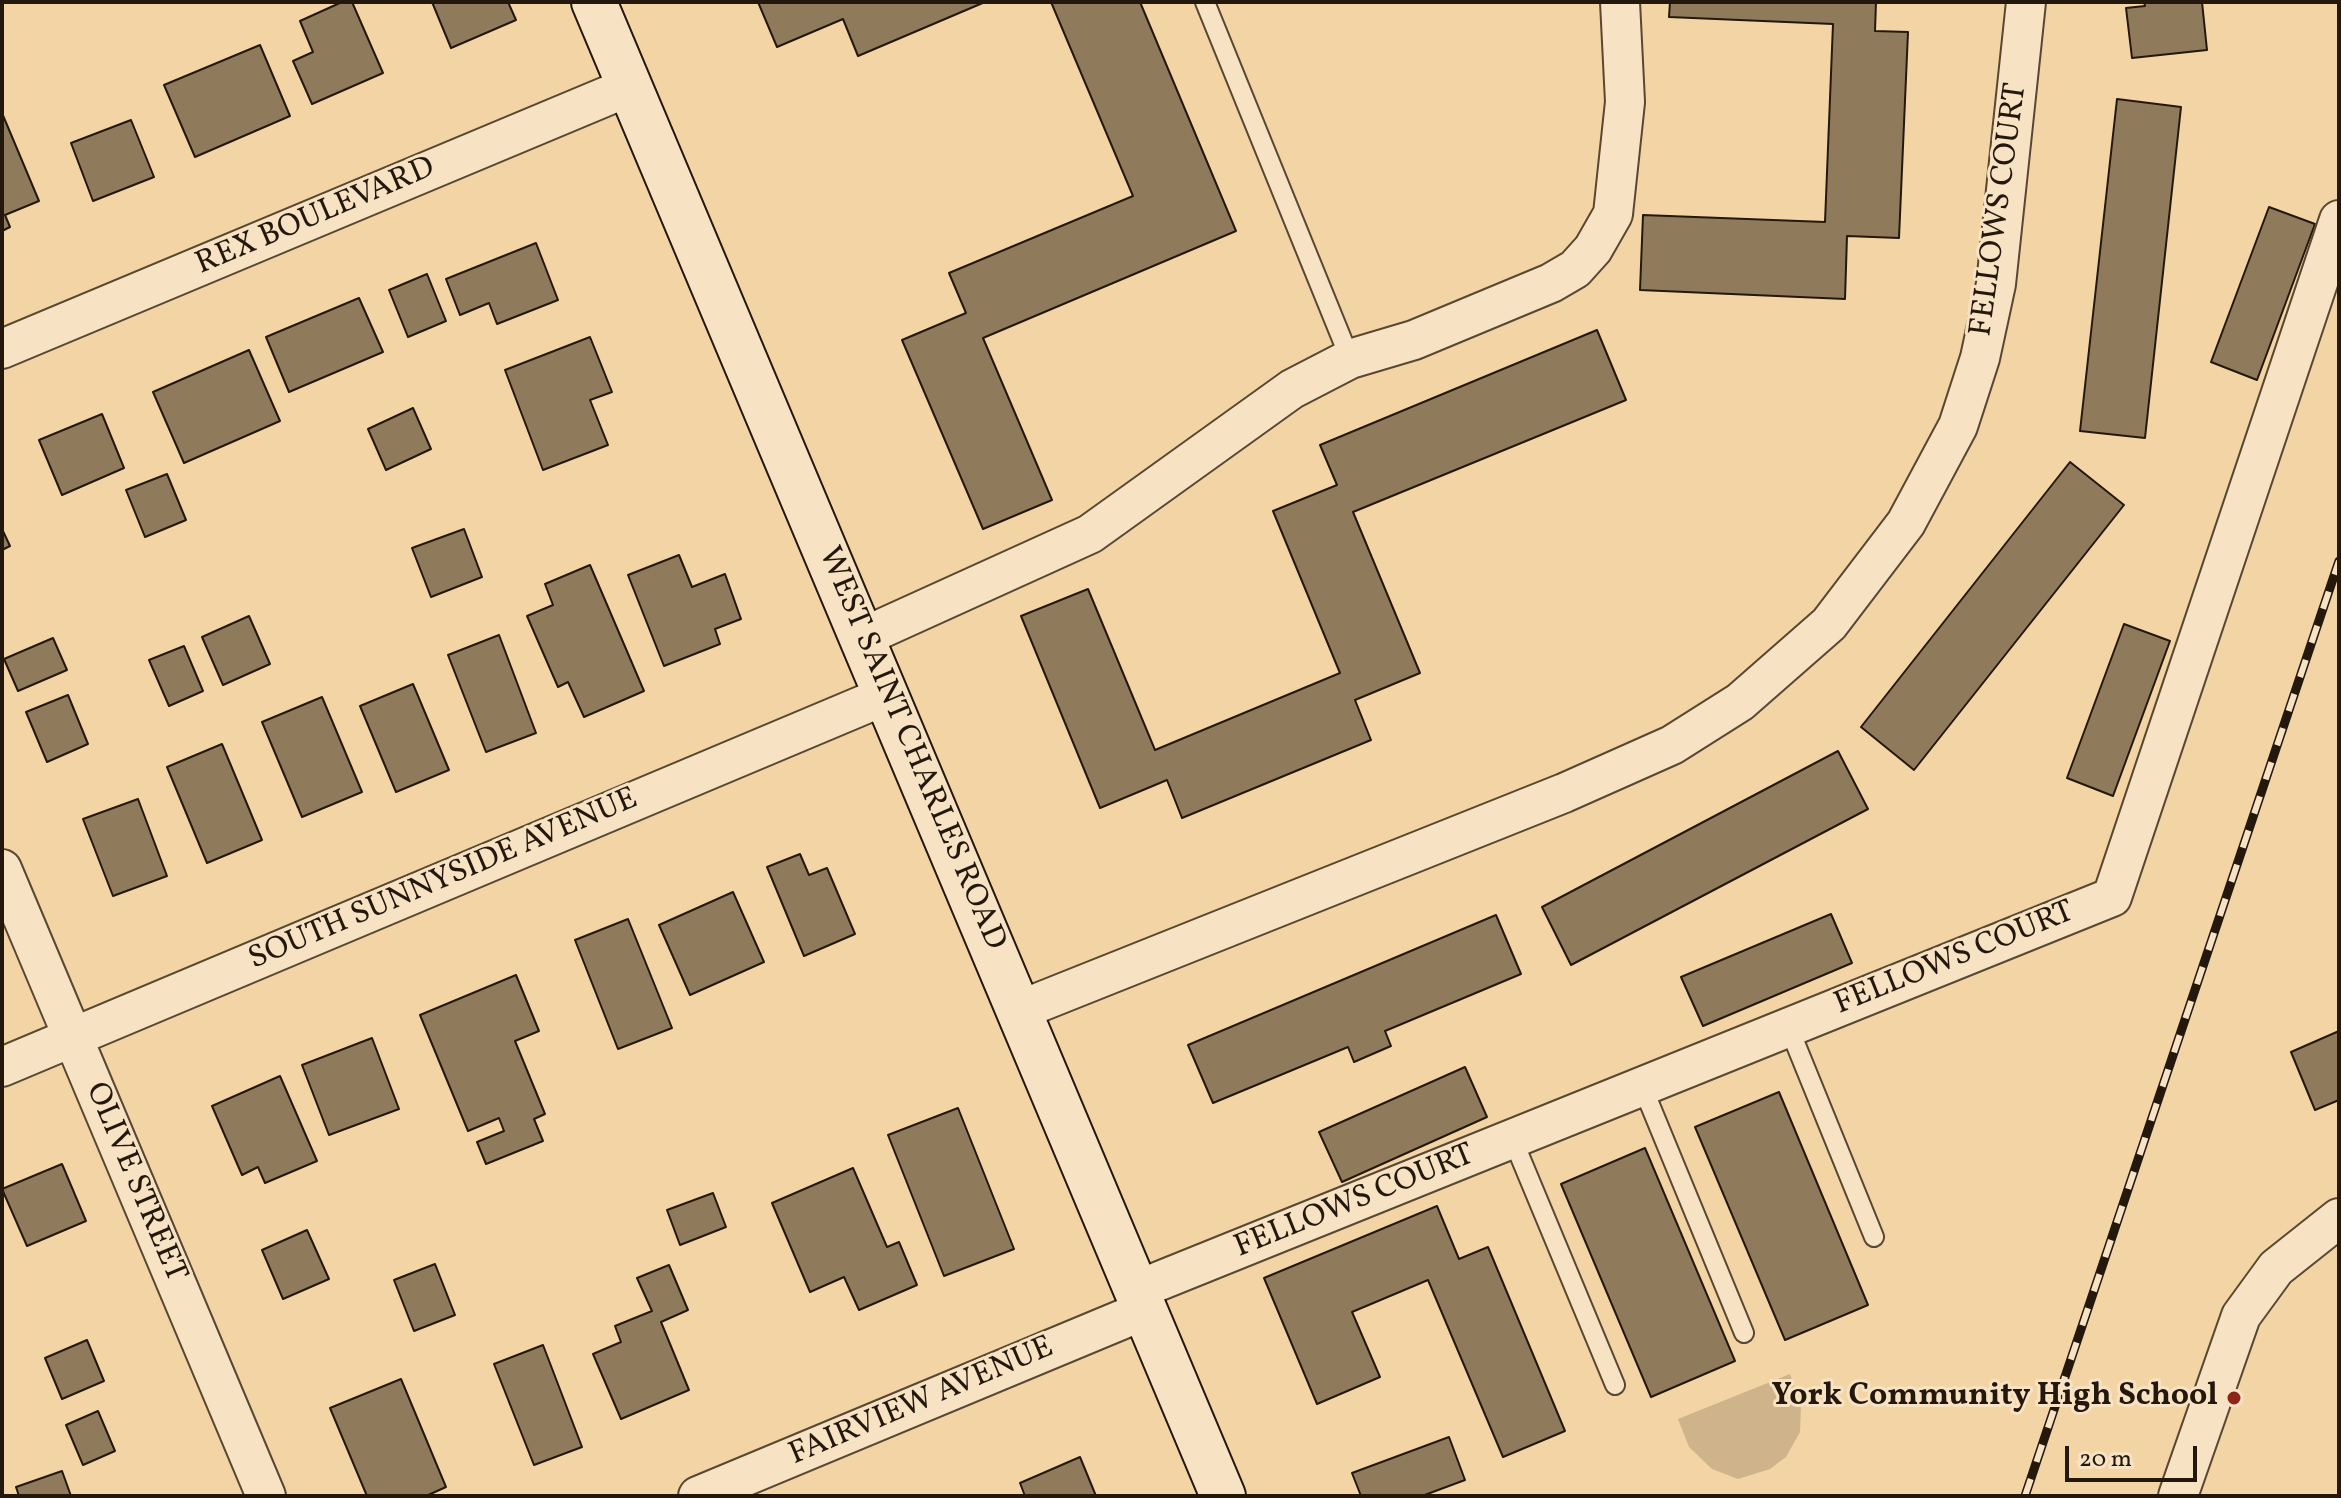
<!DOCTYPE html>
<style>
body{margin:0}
#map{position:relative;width:2341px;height:1498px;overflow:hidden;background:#f2d4a5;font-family:Vollkorn,serif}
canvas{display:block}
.frame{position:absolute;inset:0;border:4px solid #24180d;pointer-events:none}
.scale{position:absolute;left:2065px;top:1446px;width:132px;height:36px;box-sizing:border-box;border:4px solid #24180d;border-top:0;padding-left:10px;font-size:24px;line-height:28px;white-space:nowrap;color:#24180d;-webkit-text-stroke:6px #f7e3c4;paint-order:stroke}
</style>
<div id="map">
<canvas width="2341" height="1498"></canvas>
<div class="frame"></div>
<div class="scale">20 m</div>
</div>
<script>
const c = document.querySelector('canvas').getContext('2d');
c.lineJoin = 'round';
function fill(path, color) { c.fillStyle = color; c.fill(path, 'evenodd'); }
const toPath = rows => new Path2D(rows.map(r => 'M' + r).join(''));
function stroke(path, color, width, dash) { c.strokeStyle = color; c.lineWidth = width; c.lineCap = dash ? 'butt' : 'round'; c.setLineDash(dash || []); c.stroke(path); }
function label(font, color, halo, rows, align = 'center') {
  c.font = font + ' Vollkorn,serif'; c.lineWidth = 6; c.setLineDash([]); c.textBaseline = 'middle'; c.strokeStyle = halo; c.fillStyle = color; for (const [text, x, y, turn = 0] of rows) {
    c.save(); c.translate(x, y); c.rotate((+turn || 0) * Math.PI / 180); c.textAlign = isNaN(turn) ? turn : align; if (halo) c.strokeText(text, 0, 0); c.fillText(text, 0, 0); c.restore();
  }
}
const green = toPath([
 [1790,1374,1801,1405,1800,1432,1786,1457,1770,1469,1738,1479,1712,1469,1689,1447,1678,1419]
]);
const building = toPath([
 [342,2,352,2,383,73,312,104,293,61,313,52,300,21,342,2],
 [432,2,508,2,516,20,451,48,432,2],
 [758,2,985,2,858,56,843,19,777,47,758,2],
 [1051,2,1140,2,1236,231,983,338,1052,500,983,529,902,340,966,313,949,273,1133,196,1051,2],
 [1670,2,1876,2,1875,31,1908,32,1899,238,1847,236,1845,299,1640,290,1643,215,1825,222,1833,24,1669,17,1670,2],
 [2144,2,2202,2,2207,50,2132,58,2126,8,2145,6,2144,2],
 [260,45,290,116,195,157,164,85,260,45],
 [2117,99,2181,107,2145,438,2080,431,2117,99],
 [2,113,39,201,5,215,10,227,2,231,2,113],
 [131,120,154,177,93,201,71,143,131,120],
 [2269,207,2315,224,2257,380,2211,362,2269,207],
 [536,243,558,300,497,324,489,303,460,315,446,279,536,243],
 [427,274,446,321,408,337,389,290,427,274],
 [359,298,383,352,289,392,266,337,359,298],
 [1597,330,1626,400,1353,512,1420,673,1355,700,1371,740,1182,818,1167,780,1100,808,1021,616,1088,589,1155,750,1340,673,1273,511,1337,485,1320,445,1597,330],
 [590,337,612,392,590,400,608,445,543,470,505,370,590,337],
 [249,350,280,421,184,463,153,392,249,350],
 [413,408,431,449,386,470,368,429,413,408],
 [102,414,124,468,62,495,39,440,102,414],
 [2070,462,2124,505,1914,770,1861,727,2070,462],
 [167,474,186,520,145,537,126,490,167,474],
 [2,529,10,546,2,550,2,529],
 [464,529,482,577,431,597,412,548,464,529],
 [679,555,692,587,725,574,741,619,715,629,720,644,664,666,628,575,679,555],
 [590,565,644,691,584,717,568,682,558,687,527,616,553,605,545,584,590,565],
 [249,616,270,664,223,685,202,637,249,616],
 [2124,624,2170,641,2113,796,2067,778,2124,624],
 [499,635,536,733,486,752,448,655,499,635],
 [53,638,67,670,18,691,4,659,53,638],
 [184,646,203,691,169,706,149,660,184,646],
 [413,684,449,770,396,792,360,706,413,684],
 [68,695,88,744,47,762,26,712,68,695],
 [322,697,362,792,302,817,262,722,322,697],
 [222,744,262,840,207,863,167,767,222,744],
 [1838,751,1868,809,1571,965,1542,907,1838,751],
 [138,799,167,876,113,896,83,819,138,799],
 [800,854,809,875,827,868,855,934,804,956,767,867,800,854],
 [733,892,764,962,690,995,659,925,733,892],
 [1831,914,1852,963,1703,1026,1681,977,1831,914],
 [1496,915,1521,974,1385,1031,1391,1046,1354,1062,1348,1047,1213,1103,1188,1045,1496,915],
 [628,919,672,1028,618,1049,575,940,628,919],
 [516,975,539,1031,515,1041,545,1114,534,1119,543,1141,486,1164,477,1142,504,1131,499,1118,468,1131,420,1015,516,975],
 [2339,1031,2339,1100,2315,1110,2291,1052,2339,1031],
 [372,1038,399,1109,329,1135,302,1065,372,1038],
 [1465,1067,1487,1117,1342,1182,1319,1132,1465,1067],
 [280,1076,317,1161,265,1183,258,1167,242,1175,212,1106,280,1076],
 [1779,1092,1868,1305,1785,1340,1695,1127,1779,1092],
 [958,1108,1014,1249,944,1276,888,1135,958,1108],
 [1645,1148,1735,1361,1651,1397,1561,1184,1645,1148],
 [62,1164,86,1221,27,1246,2,1189,62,1164],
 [853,1168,887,1247,899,1242,917,1285,859,1310,844,1277,810,1292,772,1203,853,1168],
 [713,1193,726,1227,680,1245,667,1210,713,1193],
 [1437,1206,1459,1259,1488,1247,1565,1431,1503,1457,1428,1280,1352,1312,1380,1377,1317,1404,1264,1278,1437,1206],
 [307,1230,329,1279,283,1299,262,1250,307,1230],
 [435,1264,455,1315,414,1331,394,1280,435,1264],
 [669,1265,688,1310,661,1322,689,1390,621,1419,593,1354,621,1342,615,1326,652,1311,637,1278,669,1265],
 [87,1340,104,1381,62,1399,45,1358,87,1340],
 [543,1345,582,1447,534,1465,494,1364,543,1345],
 [401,1379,446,1487,426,1496,367,1496,330,1408,401,1379],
 [98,1411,115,1451,83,1465,66,1425,98,1411],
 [1449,1437,1465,1480,1422,1496,1361,1496,1352,1473,1449,1437],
 [1080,1457,1096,1496,1025,1496,1020,1483,1080,1457],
 [62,1471,71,1496,19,1496,16,1487,62,1471]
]);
const service = toPath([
 [1205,2,1350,359],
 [1789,1028,1874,1237],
 [1643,1088,1744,1333],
 [1513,1140,1615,1385]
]);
const minor = toPath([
 [2,349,631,86],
 [863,637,1090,534,1292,389,1350,359,1414,340,1551,283,1575,269,1593,249,1613,214,1625,102,1620,2],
 [2,869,266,1496],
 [1020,1010,1564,793,1672,745,1740,702,1829,624,1906,523,1958,426,1980,358,1996,284,2026,2],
 [2,1067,887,695],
 [1137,1290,2112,897,2339,220],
 [698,1496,1145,1310],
 [2178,1496,2241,1316,2276,1268,2339,1218]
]);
const secondary = toPath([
 [594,2,1223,1496]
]);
const rail = toPath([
 [2025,1496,2339,561]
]);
const markers = [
 [2234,1398,8,"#8f2418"]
];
const streetNames = [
 ["FELLOWS COURT",2001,210,-82],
 ["REX BOULEVARD",316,218,-23],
 ["WEST SAINT CHARLES ROAD",910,749,67],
 ["SOUTH SUNNYSIDE AVENUE",444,881,-23],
 ["FELLOWS COURT",1955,960,-22],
 ["OLIVE STREET",134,1183,67],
 ["FELLOWS COURT",1355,1203,-22],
 ["FAIRVIEW AVENUE",922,1403,-23]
];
const poiNames = [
 ["York Community High School",2218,1398]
];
fill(green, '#cfb48b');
fill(building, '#8f7a5c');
stroke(building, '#24180d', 2);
stroke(service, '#584733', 22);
stroke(minor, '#584733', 42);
stroke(secondary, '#24180d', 48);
stroke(service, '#f7e3c4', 18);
stroke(minor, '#f7e3c4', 38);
stroke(secondary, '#f7e3c4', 44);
stroke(rail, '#24180d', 9);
stroke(rail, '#f7e3c4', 6, [18]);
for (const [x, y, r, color] of markers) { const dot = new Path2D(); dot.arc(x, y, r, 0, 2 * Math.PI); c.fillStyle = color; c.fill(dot); stroke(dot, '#f7e3c4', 3); }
label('32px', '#24180d', '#f7e3c4', streetNames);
label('bold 32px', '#24180d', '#f7e3c4', poiNames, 'right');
</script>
